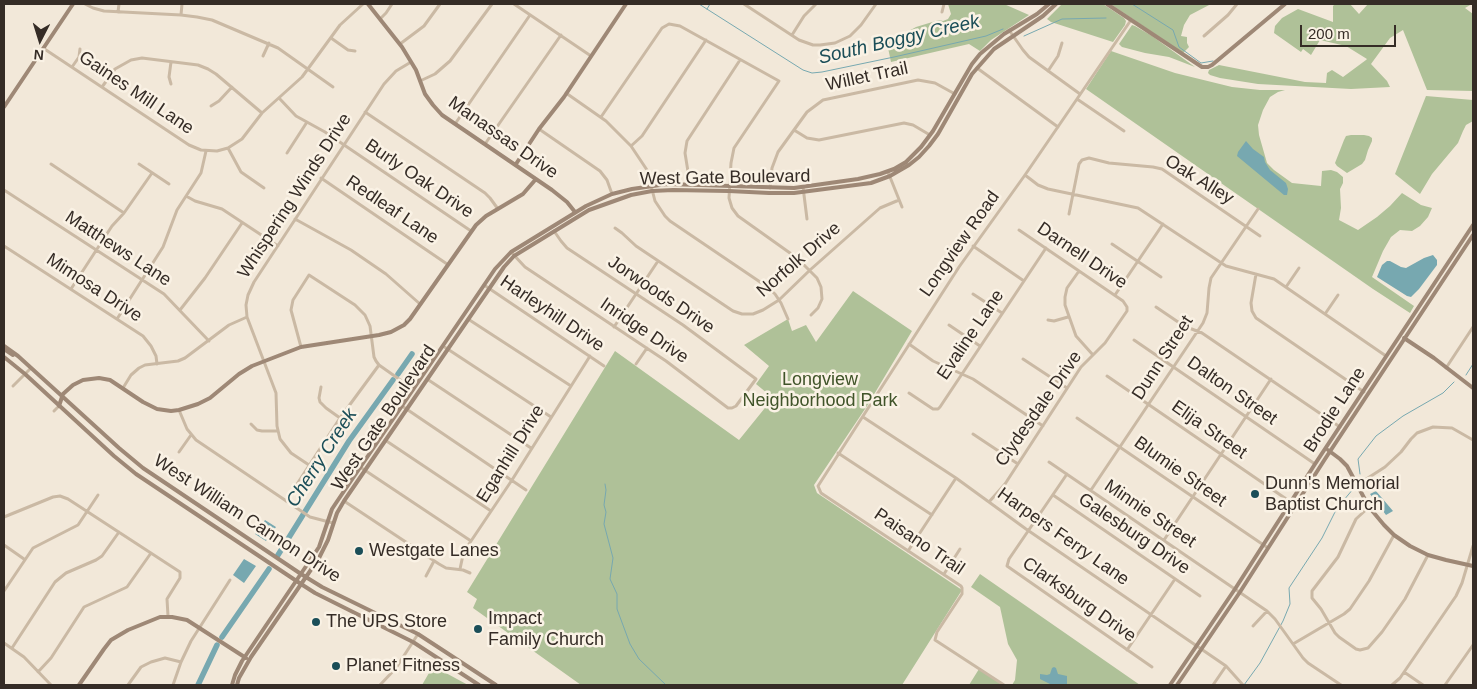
<!DOCTYPE html>
<style>
body{margin:0}
#map{position:relative;width:1477px;height:689px;overflow:hidden;background:#f2e8d9;font-family:Arial,sans-serif}
canvas{display:block}
.frame{position:absolute;inset:0;border:5px solid #352c26;pointer-events:none}
.north{position:absolute;left:15px;top:15px;width:50px;height:50px;-webkit-text-stroke:4px #faf2e5;paint-order:stroke;rotate:185deg;font-size:14px;font-weight:700;line-height:20px;text-align:center;color:#352c26}
.north::after{content:'';display:block;margin:auto;width:18px;height:22px;background:#352c26;clip-path:polygon(50% 0,100% 100%,50% 72%,0 100%)}
.scale{position:absolute;left:1300px;top:25px;width:96px;height:22px;box-sizing:border-box;border:2px solid #352c26;border-top:0;padding-left:6px;font-size:15px;line-height:18px;white-space:nowrap;color:#352c26;-webkit-text-stroke:4px #faf2e5;paint-order:stroke}
</style>
<div id="map">
<canvas width="1477" height="689"></canvas>
<div class="frame"></div>
<div class="north">N</div>
<div class="scale">200 m</div>
</div>
<script>
const c = document.querySelector('canvas').getContext('2d');
c.lineJoin = 'round';
function fill(path, color) { c.fillStyle = color; c.fill(path, 'evenodd'); }
const toPath = rows => new Path2D(rows.map(r => 'M' + r).join(''));
function stroke(path, color, width, dash) { c.strokeStyle = color; c.lineWidth = width; c.lineCap = dash ? 'butt' : 'round'; c.setLineDash(dash || []); c.stroke(path); }
function label(font, color, halo, rows, align = 'center') {
  c.font = font + ' Arial,sans-serif'; c.lineWidth = 5; c.setLineDash([]); c.textBaseline = 'middle'; c.strokeStyle = halo; c.fillStyle = color; for (const [text, x, y, turn = 0] of rows) {
    c.save(); c.translate(x, y); c.rotate((+turn || 0) * Math.PI / 180); c.textAlign = isNaN(turn) ? turn : align; if (halo) c.strokeText(text, 0, 0); c.fillText(text, 0, 0); c.restore();
  }
}
const green = toPath([
 [948,4,1004,4,1029,15,991,40,980,51,969,44,891,62,887,43,916,27,939,20,943,21,948,19,951,14],
 [1062,4,1103,4,1124,18,1126,21,1125,25,1113,42,1051,22,1047,19],
 [1113,4,1211,4,1190,15,1184,25,1181,36,1187,37,1187,43,1189,47,1183,53,1112,5],
 [1335,4,1350,4,1359,14,1368,4,1472,4,1465,8,1473,14,1473,91,1427,90,1403,30,1390,38,1371,64,1387,81,1390,87,1351,89,1258,84,1220,78,1210,75,1208,73,1209,70,1219,65,1305,82,1326,83,1327,73,1332,70,1343,77,1366,60,1367,59,1346,46,1320,40,1311,55,1303,49,1301,52,1274,33,1275,26,1282,18,1298,9,1333,22,1333,6],
 [1132,25,1135,26,1152,36,1195,67,1169,57,1145,53,1122,47,1119,44],
 [1111,51,1175,73,1232,87,1260,90,1285,90,1278,92,1270,97,1263,110,1258,125,1259,135,1267,163,1274,170,1292,183,1321,186,1322,171,1331,170,1337,172,1343,177,1343,183,1340,189,1341,208,1339,220,1358,230,1377,217,1390,206,1402,193,1421,205,1432,208,1428,217,1420,226,1412,231,1400,230,1391,237,1383,251,1372,277,1414,306,1410,313,1373,289,1086,89],
 [1426,96,1473,100,1473,121,1466,125,1463,131,1458,143,1432,174,1420,194,1395,174],
 [1351,135,1364,135,1369,136,1372,138,1372,141,1368,150,1365,160,1362,164,1347,173,1337,166,1335,163,1344,140,1346,136],
 [853,291,912,331,867,406,814,485,817,493,962,590,902,685,581,685,473,608,477,599,467,592,615,351,739,440,773,398,756,384,769,366,744,345,788,319,792,331,806,325,816,342],
 [980,574,1140,685,1012,685,1015,680,1017,660,1008,644,1000,607,971,587],
 [433,666,468,685,422,685],
 [979,669,1004,685,969,685]
]);
const water = toPath([
 [1246,141,1253,149,1264,157,1265,162,1270,170,1286,183,1288,189,1287,195,1284,195,1237,156,1238,152],
 [1433,255,1437,260,1437,265,1419,289,1411,297,1407,296,1377,277,1382,265,1387,261,1390,261,1401,267,1406,268,1424,258],
 [1376,491,1393,511,1386,515,1370,494],
 [265,520,276,527,266,541,255,534],
 [244,559,256,566,244,583,233,575],
 [1054,667,1056,668,1058,674,1067,676,1067,685,1052,685,1040,679,1040,674,1047,675,1050,674,1052,668]
]);
const stream = toPath([
 [699,4,803,70,812,73,822,72,894,57,986,36,1003,29],
 [1132,4,1173,30,1179,47,1201,63,1213,61],
 [707,9,710,4],
 [1024,36,1062,19,1106,18],
 [1466,375,1473,364],
 [1360,474,1358,459,1376,436,1403,416,1443,393,1454,382],
 [605,484,606,490,604,505,606,512,604,524,613,558,610,579,617,594,617,609,630,644,639,659,666,685],
 [1244,685,1260,663,1283,621,1290,604,1289,588,1322,538,1337,508,1354,488],
 [1473,685,1473,684]
]);
const river = toPath([
 [398,374,412,354],
 [278,555,349,441,393,380],
 [222,637,269,569],
 [198,685,217,645]
]);
const street = toPath([
 [85,4,93,8,104,11,181,15,197,17,212,20,278,48,333,87],
 [514,4,591,56],
 [744,4,799,40,813,45,820,45,835,43,850,36,861,25,876,4],
 [118,12,119,4],
 [942,12,944,4],
 [181,15,182,4],
 [380,19,386,13,392,4],
 [1009,30,1023,50,1029,57,1080,94],
 [792,35,804,16,816,4],
 [1204,36,1228,15,1237,4],
 [331,38,348,50,355,51],
 [400,44,424,26,440,4],
 [43,48,189,145,201,150,217,151,228,148,242,139,262,113,302,77,340,25,363,4],
 [263,56,269,43],
 [171,62,169,77,171,84],
 [72,67,79,57,80,49],
 [977,68,1058,127],
 [1048,71,1058,56,1062,43],
 [420,81,435,74,450,61,492,4],
 [102,87,115,69,131,60,142,58,198,65,208,69,216,74,262,113],
 [566,93,606,121,631,146,647,170,655,201,665,216,670,221,766,286,775,294,781,303,788,319],
 [279,98,296,116,325,132,471,231],
 [1077,99,1124,131],
 [211,106,219,101,232,87],
 [365,112,485,193,490,198,498,209],
 [601,117,662,28,669,24,680,26,779,81,734,148,731,163,729,198,732,208,738,216,797,258,817,278,821,287,822,299,818,308,811,315],
 [455,124,530,15],
 [539,129,600,171,607,180,612,194],
 [794,130,807,138,819,140,904,123,913,125,930,135],
 [485,144,561,35],
 [631,146,642,136,706,40],
 [228,148,241,172,264,188],
 [287,153,307,122],
 [51,164,124,213],
 [139,164,169,184],
 [888,172,902,207],
 [1025,175,1038,185,1048,189,1138,208,1226,266,1274,279,1386,356],
 [321,178,447,264],
 [690,184,685,153,687,141,740,60],
 [803,187,807,219],
 [770,188,772,168,778,152,807,112,823,100,918,80,935,83,955,94],
 [4,190,164,294,209,341],
 [186,196,195,201,222,209,278,246],
 [1069,214,1079,164,1082,160,1089,158,1109,163,1153,167,1162,169,1260,236],
 [295,219,351,250,386,274,420,304],
 [615,228,622,233,636,246,733,311,742,314,753,314,763,310,779,300,810,270,880,208,899,200],
 [1112,244,1161,277],
 [4,246,143,336,151,346,156,356,157,364],
 [973,246,1024,281],
 [511,252,525,267,666,361,728,408,732,408,736,406,756,379,683,325,567,248,561,241,554,231],
 [1079,271,1067,288,1065,297,1065,305,1076,336,1093,355],
 [1256,274,1251,303,1252,311,1256,318,1364,392],
 [484,285,604,366],
 [1286,287,1299,268],
 [71,289,112,226,124,213,152,173],
 [973,294,1002,313],
 [1115,295,1163,224],
 [1156,307,1184,326,1202,333,1340,427],
 [180,310,205,278,242,223],
 [1325,314,1338,295],
 [117,319,163,247,177,210,201,173,206,151],
 [468,319,571,386],
 [1048,320,1054,321,1068,317],
 [949,325,980,346],
 [614,327,658,261],
 [1134,340,1315,464],
 [909,344,933,361,973,379,1043,426],
 [443,346,551,417],
 [301,347,291,310,293,300,309,275,355,305,365,315,370,326,374,357,376,361,379,365,413,389],
 [1023,359,1067,388],
 [636,364,647,348],
 [1446,368,1473,327],
 [1107,376,1295,505],
 [427,379,531,448],
 [13,386,31,368],
 [321,387,319,398,320,402,326,408,340,418],
 [123,388,131,375,139,368,145,365,178,361,185,358,229,325,247,317],
 [909,393,933,409,938,409,940,407,1046,248],
 [402,406,526,490],
 [179,410,187,429,196,440,310,517,333,523],
 [54,411,59,406],
 [863,417,956,478,1026,529,1226,666,1243,685],
 [1077,418,1268,548],
 [251,424,257,430,262,431,278,431],
 [973,434,1018,464],
 [385,440,491,511],
 [179,452,191,435],
 [838,453,932,515],
 [1049,462,1267,611,1275,619,1303,658,1308,663,1341,685],
 [309,465,291,453,280,439,277,426,276,393,247,317,246,305,248,295,254,282,384,84,396,71,411,62],
 [360,467,471,541],
 [1067,474,1009,559,1007,566,1152,667],
 [1357,485,1385,467,1401,452,1411,439,1417,433,1433,427,1452,428,1473,440],
 [1091,490,1203,323,1207,313,1209,288,1211,278,1258,209],
 [1053,495,1200,596],
 [286,501,340,418,379,365],
 [344,501,439,564,446,568,463,570,470,573],
 [989,502,1005,484,1081,367,1105,343,1127,311,1127,307,1123,301,1019,230],
 [1369,507,1356,519,1338,557,1312,591,1312,598,1321,609,1335,633,1339,637,1356,649,1360,650,1368,648,1382,632,1405,599,1428,555],
 [4,517,53,497,60,496,68,499,180,572,180,578,167,599,168,616],
 [1164,540,1271,379],
 [4,545,24,559],
 [908,551,956,478],
 [460,569,463,555,465,550,512,480,590,356],
 [944,574,960,549],
 [426,576,434,561],
 [4,591,33,548,78,525,98,495],
 [1253,626,1267,611],
 [4,643,24,657,51,685],
 [1293,644,1344,614,1350,609,1369,581,1394,535],
 [12,648,55,582,66,573,96,560,102,556,119,532],
 [1127,650,1175,579],
 [38,672,51,658,84,607,127,587,151,553],
 [1404,672,1423,685],
 [128,685,141,667,151,662,165,658,181,662],
 [173,685,181,662,191,641,230,580],
 [380,685,396,668,418,634],
 [1004,685,935,640,937,632,962,594,962,588,961,586,821,493,818,486,959,267,1025,175,1131,20],
 [1213,685,1226,666],
 [1392,685,1400,678,1456,596,1462,583,1473,546],
 [1445,685,1473,645]
]);
const secondary = toPath([
 [368,4,402,47,416,70,425,94,433,105,442,115,552,190,567,202,575,212],
 [1107,4,1202,67,1208,67,1212,65,1285,4],
 [4,107,73,4],
 [516,164,539,129,564,97,626,4],
 [1404,338,1434,358,1473,388],
 [4,346,18,356,119,448,143,468,301,574,322,587,418,634,496,685],
 [4,349,13,355],
 [4,357,25,374,114,456,136,474,301,584,315,593,413,642,479,685],
 [59,406,63,394,73,385,83,380,99,378,110,380,143,402,157,409,171,411,179,410,198,404,210,398,239,374,252,366,301,347,379,335,391,332,404,325,410,319,476,225,486,216,523,194,536,179],
 [1328,450,1340,459,1347,466,1369,507,1384,525,1394,535,1410,546,1428,555,1446,560,1473,566],
 [79,685,104,649,111,640,128,630,160,617,172,617,187,620,246,658],
 [232,685,235,675,242,661,319,547,332,509,338,500,495,269,511,252,586,206,612,194,632,189,667,184,794,188,858,179,880,174,894,169,906,162,921,147,933,131,972,64,980,54,1004,34,1037,14,1049,4],
 [237,685,239,678,251,657,319,558,328,540,337,513,344,501,504,267,514,256,589,210,631,195,652,191,673,190,729,191,769,193,794,193,871,183,890,176,909,165,919,157,929,146,938,134,972,74,994,49,1043,16,1056,4],
 [1170,685,1235,589,1315,464,1473,225],
 [1177,685,1240,592,1325,459,1473,235]
]);
const markers = [
 [1255,494,5,"#1b4e58"],
 [359,551,5,"#1b4e58"],
 [316,622,5,"#1b4e58"],
 [478,629,5,"#1b4e58"],
 [336,666,5,"#1b4e58"]
];
const streetNames = [
 ["Willet Trail",867,77,-12],
 ["Gaines Mill Lane",136,93,34],
 ["Manassas Drive",503,138,35],
 ["West Gate Boulevard",725,178,-1],
 ["Burly Oak Drive",419,179,34],
 ["Oak Alley",1199,180,32],
 ["Whispering Winds Drive",295,196,-57],
 ["Redleaf Lane",392,210,34],
 ["Longview Road",960,244,-55],
 ["Matthews Lane",118,249,33],
 ["Darnell Drive",1082,256,34],
 ["Norfolk Drive",799,260,-41],
 ["Mimosa Drive",94,288,33],
 ["Jorwoods Drive",661,295,34],
 ["Harleyhill Drive",552,314,34],
 ["Inridge Drive",644,331,34],
 ["Evaline Lane",971,335,-56],
 ["Dunn Street",1163,358,-57],
 ["Dalton Street",1232,391,35],
 ["Clydesdale Drive",1039,409,-55],
 ["Brodie Lane",1335,410,-57],
 ["West Gate Boulevard",384,418,-56],
 ["Elija Street",1209,430,35],
 ["Eganhill Drive",511,454,-58],
 ["Blumie Street",1180,472,35],
 ["Minnie Street",1150,514,34],
 ["West William Cannon Drive",247,519,33],
 ["Galesburg Drive",1134,534,34],
 ["Harpers Ferry Lane",1063,537,35],
 ["Paisano Trail",919,542,34],
 ["Clarksburg Drive",1079,600,35]
];
const parkNames = [
 ["Longview",820,380],
 ["Neighborhood Park",820,401]
];
const poiNames = [
 ["Dunn's Memorial",1265,484],
 ["Baptist Church",1265,505],
 ["Westgate Lanes",369,551],
 ["Impact",488,619],
 ["Family Church",488,640],
 ["The UPS Store",326,622],
 ["Planet Fitness",346,666]
];
const waterNames = [
 ["South Boggy Creek",899,40,-13],
 ["Cherry Creek",322,458,-57]
];
fill(green, '#afc198');
fill(water, '#77a8b0');
stroke(stream, '#77a8b0', 1);
stroke(river, '#77a8b0', 5.5);
stroke(street, '#cab9a4', 3);
stroke(secondary, '#9e8876', 4);
for (const [x, y, r, color] of markers) { const dot = new Path2D(); dot.arc(x, y, r, 0, 2 * Math.PI); c.fillStyle = color; c.fill(dot); stroke(dot, '#faf2e5', 2); }
label('18px', '#352c26', '#faf2e5', streetNames);
label('18px', '#405429', '#faf2e5', parkNames);
label('18px', '#352c26', '#faf2e5', poiNames, 'left');
label('italic 19px', '#1b4e58', '#faf2e5', waterNames);
</script>
